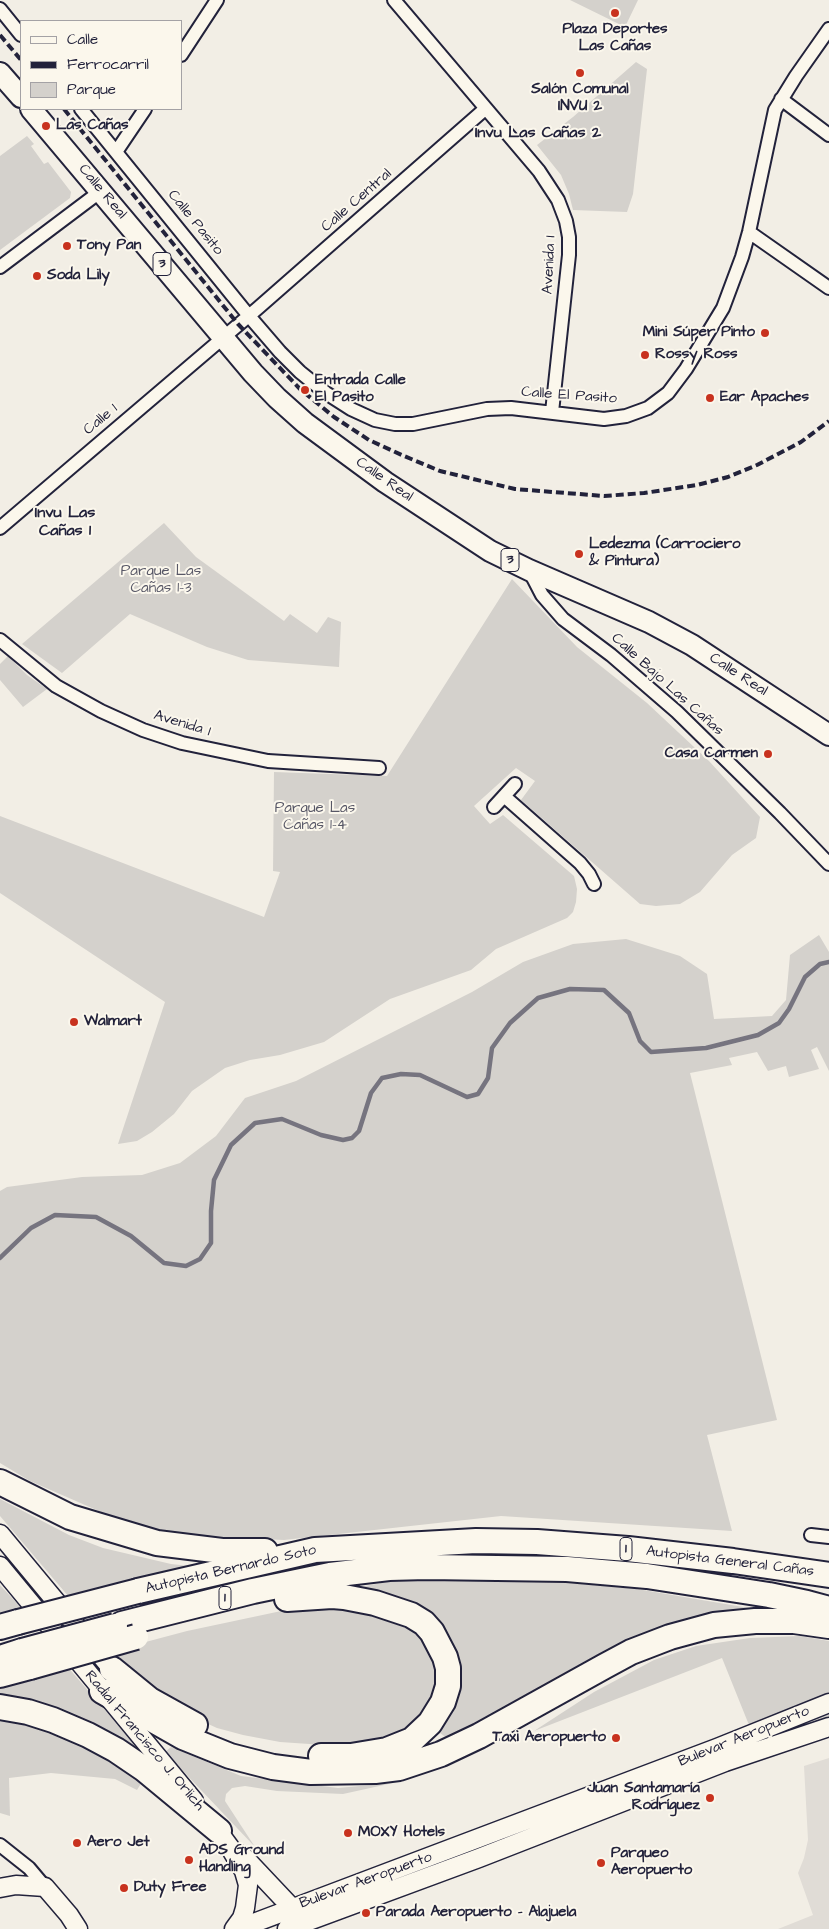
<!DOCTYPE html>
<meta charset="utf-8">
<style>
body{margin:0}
#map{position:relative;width:829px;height:1929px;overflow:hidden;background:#f2eee5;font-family:"Architects Daughter",sans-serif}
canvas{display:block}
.legend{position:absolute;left:20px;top:20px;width:162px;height:90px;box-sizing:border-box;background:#fbf7ec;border:1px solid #a4a2a5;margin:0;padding:6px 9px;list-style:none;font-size:15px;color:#22223b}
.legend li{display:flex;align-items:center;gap:10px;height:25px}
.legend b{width:25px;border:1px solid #a4a2a5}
</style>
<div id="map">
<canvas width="829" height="1929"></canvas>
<ul class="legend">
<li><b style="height:6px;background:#fbf7ec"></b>Calle</li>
<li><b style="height:6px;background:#22223b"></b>Ferrocarril</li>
<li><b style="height:14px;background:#d4d1cc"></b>Parque</li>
</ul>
</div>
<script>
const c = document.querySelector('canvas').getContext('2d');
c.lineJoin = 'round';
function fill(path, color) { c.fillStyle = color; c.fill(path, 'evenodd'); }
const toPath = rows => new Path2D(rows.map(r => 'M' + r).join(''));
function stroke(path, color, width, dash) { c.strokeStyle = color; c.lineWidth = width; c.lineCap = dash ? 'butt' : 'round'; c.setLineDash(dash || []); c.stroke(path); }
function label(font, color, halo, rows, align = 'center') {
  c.font = font + ' "Architects Daughter",sans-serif'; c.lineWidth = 4; c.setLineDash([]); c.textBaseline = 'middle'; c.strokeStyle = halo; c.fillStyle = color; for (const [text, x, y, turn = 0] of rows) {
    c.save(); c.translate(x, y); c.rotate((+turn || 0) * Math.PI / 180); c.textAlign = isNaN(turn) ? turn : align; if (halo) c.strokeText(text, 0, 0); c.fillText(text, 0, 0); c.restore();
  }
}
const built = toPath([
 [829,1758,829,1929,778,1929,813,1915,798,1873,804,1858,808,1840,804,1766]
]);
const green = toPath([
 [570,0,638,0,625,27],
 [636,62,647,69,633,194,627,212,573,210,569,194,561,175,537,145,573,117],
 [27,136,34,144,31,146,44,164,48,162,71,192,70,198,0,250,0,156],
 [164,523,196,557,284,621,290,614,317,633,328,617,341,622,339,667,248,660,207,647,130,614,62,673,22,644],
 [512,579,577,647,647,703,709,761,760,817,756,838,732,855,700,892,680,904,656,906,640,904,521,800,535,781,516,768,474,806,490,824,503,815,574,876,577,889,576,902,573,912,567,918,496,949,471,970,390,999,324,1042,280,1055,250,1060,225,1068,192,1091,174,1114,152,1132,137,1141,118,1144,165,1002,0,893,0,816,264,917,280,872,273,871,274,772,387,776],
 [8,656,27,675,47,689,23,707,0,680,0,664],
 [819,935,829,952,829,1071,817,1047,811,1050,819,1069,789,1077,786,1066,768,1071,757,1052,729,1058,732,1065,690,1073,777,1420,707,1435,732,1531,501,1516,284,1540,177,1535,108,1515,30,1481,0,1463,0,1191,7,1187,82,1177,142,1175,180,1163,216,1136,245,1098,296,1081,472,992,523,962,573,944,626,939,680,956,707,974,714,1019,772,1016,786,1000,790,955],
 [0,1499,69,1535,103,1548,171,1564,199,1567,69,1597,0,1516],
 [486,1579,537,1580,637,1589,755,1609,565,1679,448,1739,440,1733,449,1640,344,1590,397,1580],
 [0,1585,24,1611,0,1617],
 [319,1603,362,1610,409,1627,426,1638,437,1662,437,1679,435,1693,431,1704,418,1721,397,1736,374,1741,339,1746,280,1742,243,1735,217,1728,195,1718,128,1672,108,1652,187,1631],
 [800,1636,829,1641,829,1695,749,1725,722,1658,534,1731,594,1692,654,1660,696,1646,750,1638],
 [66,1665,136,1746,170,1781,108,1731,71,1717,0,1699,0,1682],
 [829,1710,829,1721,760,1743,758,1741],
 [0,1712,61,1731,145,1777,137,1790,115,1779,51,1773,9,1778,10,1816,0,1813],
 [171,1747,241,1776,338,1788,393,1783,343,1794,277,1791,245,1786,232,1788,226,1794,225,1801,255,1847,165,1752]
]);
const stream = toPath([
 [0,1258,31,1228,55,1215,96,1217,131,1236,164,1263,186,1266,200,1259,211,1243,211,1211,214,1180,231,1145,255,1123,282,1119,321,1135,343,1140,352,1138,359,1131,371,1093,382,1078,401,1074,420,1075,467,1097,478,1094,488,1078,492,1048,510,1023,538,998,570,989,604,990,629,1013,640,1041,651,1052,706,1048,758,1035,779,1023,789,1009,805,977,820,964,829,962]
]);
const street = toPath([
 [394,0,539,171,558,200,566,221,569,237,569,255,552,412],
 [0,9,21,35],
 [181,55,217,0],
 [781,99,829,135],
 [81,109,249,316,280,352,300,372,326,393,351,409,375,420,395,424,413,424,487,409,511,408,604,419,626,416,648,408,668,393,686,369,723,308,742,257,749,232,775,110,796,76,829,29],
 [116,152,145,109],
 [749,232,829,288],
 [0,267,101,191],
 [0,528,258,308,485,109],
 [529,570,542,595,563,619,611,655,677,712,780,813,829,864],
 [0,640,56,686,101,711,143,730,182,743,268,761,379,768],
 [504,796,580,863,589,874,594,884],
 [494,807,515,784],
 [811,1535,829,1537],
 [0,1845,29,1868,45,1887]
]);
const secondary = toPath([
 [0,1534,112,1669],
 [0,1566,194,1801],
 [212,1823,229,1846,244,1871,248,1885,245,1908,242,1918,234,1929],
 [242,1855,292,1908],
 [0,1888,16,1885,45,1887,69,1915,78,1929],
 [238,1929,717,1748,829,1703],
 [287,1929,479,1858,725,1762,829,1727]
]);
const primary = toPath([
 [0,73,21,97],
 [31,109,253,373,277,398,305,423,385,482,490,551,529,570,649,622,692,645,829,735]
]);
const highway = toPath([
 [0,1482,70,1517,157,1543,222,1551,265,1551],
 [138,1591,315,1550,476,1541,537,1542,628,1549,733,1561,829,1575],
 [287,1599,332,1596,344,1597,375,1603,411,1615,424,1623,432,1632,445,1657,448,1668,448,1686,443,1702,430,1723,412,1740,387,1750,351,1756,321,1756],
 [122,1624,253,1591,330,1575,389,1568,427,1567,567,1569,647,1576,769,1595,807,1603,829,1609],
 [0,1627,18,1622],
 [0,1658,22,1651],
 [112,1669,150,1700,195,1725],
 [0,1675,30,1667],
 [102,1691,183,1737,230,1756,273,1767,311,1772,375,1771,399,1768,441,1754,479,1736,605,1666,631,1652,670,1637,714,1625,755,1621,794,1621,829,1626],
 [0,1707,28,1712,53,1720,88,1735,116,1750,144,1769,219,1831]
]);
const rail = toPath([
 [0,35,21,60],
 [64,109,238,324,300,389,334,417,369,440,404,456,440,471,515,489,604,496,644,493,697,485,728,477,757,465,801,442,829,421]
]);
const highwayBridge = toPath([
 [18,1622,138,1591],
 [22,1651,115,1626],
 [30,1667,136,1637]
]);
const markers = [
 [615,13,5,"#c8321e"],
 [580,73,5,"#c8321e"],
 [46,126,5,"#c8321e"],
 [67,246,5,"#c8321e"],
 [37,276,5,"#c8321e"],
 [765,333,5,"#c8321e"],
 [645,355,5,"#c8321e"],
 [305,390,5,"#c8321e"],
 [710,398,5,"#c8321e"],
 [579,554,5,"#c8321e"],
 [768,754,5,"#c8321e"],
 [74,1022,5,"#c8321e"],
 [616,1738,5,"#c8321e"],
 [710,1798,5,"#c8321e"],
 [348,1833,5,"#c8321e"],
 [77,1843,5,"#c8321e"],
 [189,1860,5,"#c8321e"],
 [601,1863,5,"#c8321e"],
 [124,1888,5,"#c8321e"],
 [366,1913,5,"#c8321e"]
];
const shields = [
 [162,264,18],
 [510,560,18],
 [626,1549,12],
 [225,1598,12]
];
const shieldNames = [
 ["3",162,264],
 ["3",510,560],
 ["1",626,1549],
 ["1",225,1598]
];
const poiNames = [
 ["Plaza Deportes",615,30,"center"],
 ["Las Cañas",615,47,"center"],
 ["Salón Comunal",580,90,"center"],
 ["INVU 2",580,107,"center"],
 ["Las Cañas",56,126],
 ["Tony Pan",77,246],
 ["Soda Lily",47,276],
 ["Mini Súper Pinto",755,333,"right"],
 ["Rossy Ross",655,355],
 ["Entrada Calle",315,381],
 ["El Pasito",315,398],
 ["Ear Apaches",720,398],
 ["Ledezma (Carrociero",589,545],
 ["& Pintura)",589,562],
 ["Casa Carmen",758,754,"right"],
 ["Walmart",84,1022],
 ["Taxi Aeropuerto",606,1738,"right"],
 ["Juan Santamaría",700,1789,"right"],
 ["Rodríguez",700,1806,"right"],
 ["MOXY Hotels",358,1833],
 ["Aero Jet",87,1843],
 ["ADS Ground",199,1851],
 ["Handling",199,1868],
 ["Parqueo",611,1854],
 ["Aeropuerto",611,1871],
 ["Duty Free",134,1888],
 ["Parada Aeropuerto - Alajuela",376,1913]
];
const streetNames = [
 ["Calle Real",102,192,50],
 ["Calle Central",357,201,-41],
 ["Calle Pasito",195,223,51],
 ["Avenida 1",550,265,-87],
 ["Calle El Pasito",569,396,4],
 ["Calle 1",101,420,-40],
 ["Calle Real",384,480,35],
 ["Calle Real",738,675,33],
 ["Calle Bajo Las Cañas",667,685,42],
 ["Avenida 1",182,724,17],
 ["Autopista General Cañas",730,1562,7],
 ["Autopista Bernardo Soto",231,1570,-13],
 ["Bulevar Aeropuerto",744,1737,-22],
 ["Radial Francisco J. Orlich",144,1741,50],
 ["Bulevar Aeropuerto",366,1881,-20]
];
const parkNames = [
 ["Parque Las",161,572],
 ["Cañas 1-3",161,589],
 ["Parque Las",315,809],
 ["Cañas 1-4",315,826]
];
const neighbourhoodNames = [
 ["Invu Las Cañas 2",538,134],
 ["Invu Las",65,514],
 ["Cañas 1",65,532]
];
fill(built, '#e0dcd6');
fill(green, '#d4d1cc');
stroke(stream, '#76747f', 4.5);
stroke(street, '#22223b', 16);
stroke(secondary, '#22223b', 21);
stroke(primary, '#22223b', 24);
stroke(highway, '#22223b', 28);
stroke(street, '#fbf7ec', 12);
stroke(secondary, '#fbf7ec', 18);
stroke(primary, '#fbf7ec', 20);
stroke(highway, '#fbf7ec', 24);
stroke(rail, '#22223b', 4, [8, 4]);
stroke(highwayBridge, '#22223b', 28, []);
stroke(highwayBridge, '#fbf7ec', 24);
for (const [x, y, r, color] of markers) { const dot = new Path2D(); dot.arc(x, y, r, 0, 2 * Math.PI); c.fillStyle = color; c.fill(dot); stroke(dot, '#fbf7ec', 2); }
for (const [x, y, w] of shields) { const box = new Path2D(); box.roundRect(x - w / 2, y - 11.5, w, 23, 4); c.fillStyle = '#fbf7ec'; c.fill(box); stroke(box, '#22223b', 1); }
label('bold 14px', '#22223b', null, shieldNames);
label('bold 15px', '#22223b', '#fbf7ec', poiNames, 'left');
label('15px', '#22223b', '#fbf7ec', streetNames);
label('15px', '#575766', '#fbf7ec', parkNames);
label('bold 16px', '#22223b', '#fbf7ec', neighbourhoodNames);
</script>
